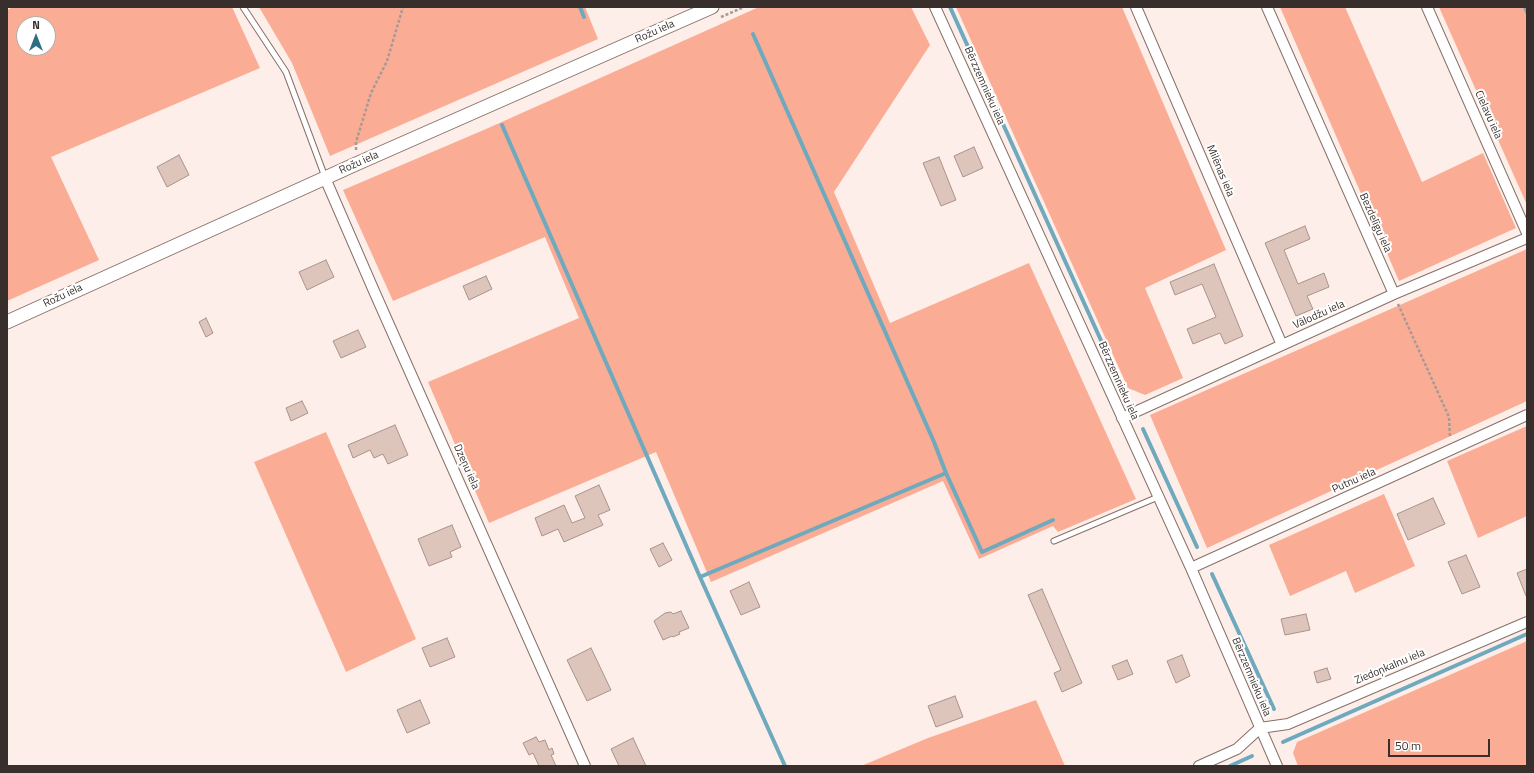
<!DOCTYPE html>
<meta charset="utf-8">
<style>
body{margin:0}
#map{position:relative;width:1534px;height:773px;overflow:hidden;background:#feeee9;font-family:"Titillium Web",sans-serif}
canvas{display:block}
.frame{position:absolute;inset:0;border:8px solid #382f2c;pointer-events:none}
.north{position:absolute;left:16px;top:16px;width:40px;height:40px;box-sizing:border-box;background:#fff;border:1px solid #afacab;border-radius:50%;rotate:0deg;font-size:11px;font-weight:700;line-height:16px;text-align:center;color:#382f2c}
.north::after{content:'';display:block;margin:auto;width:14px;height:18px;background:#2e6d82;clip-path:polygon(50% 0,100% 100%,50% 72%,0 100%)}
.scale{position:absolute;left:1388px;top:739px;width:102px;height:18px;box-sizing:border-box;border:2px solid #382f2c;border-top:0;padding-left:5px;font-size:12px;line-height:14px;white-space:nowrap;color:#382f2c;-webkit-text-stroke:3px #fff;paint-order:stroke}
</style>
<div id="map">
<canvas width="1534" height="773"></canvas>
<div class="frame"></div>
<div class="north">N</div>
<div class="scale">50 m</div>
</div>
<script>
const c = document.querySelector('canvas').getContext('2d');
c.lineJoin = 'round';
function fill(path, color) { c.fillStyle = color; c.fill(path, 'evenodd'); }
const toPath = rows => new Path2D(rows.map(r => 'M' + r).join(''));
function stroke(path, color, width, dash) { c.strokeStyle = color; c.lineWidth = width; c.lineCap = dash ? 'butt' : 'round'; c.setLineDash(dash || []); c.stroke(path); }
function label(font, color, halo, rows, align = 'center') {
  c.font = font + ' "Titillium Web",sans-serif'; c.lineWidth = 4; c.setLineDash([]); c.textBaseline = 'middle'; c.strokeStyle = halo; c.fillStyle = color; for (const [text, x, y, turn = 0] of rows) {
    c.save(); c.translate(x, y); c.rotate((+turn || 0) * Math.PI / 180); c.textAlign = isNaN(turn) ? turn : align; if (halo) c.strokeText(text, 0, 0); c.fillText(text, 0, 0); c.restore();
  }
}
const green = toPath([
 [13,7,232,7,260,68,51,157,99,260,7,301,7,10],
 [24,24,48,24,48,48,24,48],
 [259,7,585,7,598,39,330,156,292,63],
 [759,7,911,7,930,45,834,192,890,323,1029,263,1136,499,1058,532,1053,526,979,559,943,481,711,582,656,452,489,523,428,382,579,318,545,237,393,301,343,190,486,129],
 [956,7,1122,7,1226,250,1145,288,1183,378,1145,395,1128,388],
 [1280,7,1345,7,1422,182,1483,153,1516,228,1399,281],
 [1439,7,1527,7,1527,205],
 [1527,249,1527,401,1207,548,1150,415],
 [1527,426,1527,516,1478,538,1447,461],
 [326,432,416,639,346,672,254,462],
 [1384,494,1415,566,1355,593,1346,571,1290,596,1269,545],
 [1527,641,1527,766,1298,766,1293,753,1297,742],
 [1036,700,1065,766,861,766,928,738]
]);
const stream = toPath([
 [580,7,584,17],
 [950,7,1123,389],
 [1525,7,1527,12],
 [753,34,934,442,946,473,982,552,1053,520],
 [502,125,700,577,785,766],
 [1143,429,1197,547],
 [1212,574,1274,709],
 [700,577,946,473],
 [1283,742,1527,634],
 [1230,766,1252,756]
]);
const building = toPath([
 [974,147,983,168,963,177,954,156,974,147],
 [179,155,189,175,167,187,157,167,179,155],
 [939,157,956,200,941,206,923,163,939,157],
 [1305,226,1310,239,1284,250,1298,284,1324,273,1329,287,1307,296,1313,309,1296,316,1265,243,1305,226],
 [326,260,334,277,307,290,299,272,326,260],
 [1214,264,1243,336,1225,344,1220,333,1193,344,1187,329,1216,317,1202,284,1175,295,1170,282,1214,264],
 [486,276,492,289,469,300,463,286,486,276],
 [206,318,213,333,206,337,199,322,206,318],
 [358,330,366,347,341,358,333,341,358,330],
 [302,401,308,413,291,421,286,408,302,401],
 [395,425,408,455,388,464,383,454,374,458,370,450,353,458,348,445,395,425],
 [599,485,610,510,598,515,603,525,564,542,558,529,542,536,535,518,564,505,572,523,585,518,575,496,599,485],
 [1433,498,1445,524,1408,540,1397,514,1433,498],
 [452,525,461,547,450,552,452,557,429,566,418,539,452,525],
 [663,543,672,560,659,567,650,549,663,543],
 [1466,555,1480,587,1462,594,1448,562,1466,555],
 [1527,569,1527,596,1526,596,1517,573,1527,569],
 [749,582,760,607,741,615,730,591,749,582],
 [1042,589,1082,683,1062,692,1054,673,1061,670,1028,595,1042,589],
 [681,611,689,628,679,632,680,634,673,637,672,636,663,640,654,621,665,613,671,612,673,614,681,611],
 [1306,614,1310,630,1285,635,1281,619,1306,614],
 [447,638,455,657,430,667,422,648,447,638],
 [591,648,611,690,587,701,567,660,591,648],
 [1182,655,1190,676,1176,683,1167,661,1182,655],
 [1127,660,1133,674,1118,680,1112,666,1127,660],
 [1327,668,1331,679,1317,683,1314,672,1327,668],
 [955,696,963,717,936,727,928,706,955,696],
 [420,700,430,723,407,733,397,710,420,700],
 [536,737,539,742,545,740,549,750,552,748,554,754,551,755,556,766,539,766,533,753,529,755,523,743,536,737],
 [633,738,646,766,619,766,611,749,633,738]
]);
const path = toPath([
 [721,17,744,7],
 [356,150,356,142,371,93,387,61,403,7],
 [1398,304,1449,417,1450,438]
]);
const service = toPath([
 [243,7,286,72,325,177],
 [1054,541,1158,497]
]);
const minor = toPath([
 [935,7,1191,568,1277,766],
 [1136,7,1282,345],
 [1267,7,1394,294],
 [1427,7,1527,233],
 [325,178,374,291,585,766],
 [1122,418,1394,294,1527,238],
 [1191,568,1527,415],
 [1199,766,1237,749,1260,728,1288,724,1527,622]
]);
const tertiary = toPath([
 [7,322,356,164,712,7]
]);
const streetNames = [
 ["Rožu iela",655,32,-24],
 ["Bērzzemnieku iela",984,86,66],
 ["Cielavu iela",1488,115,66],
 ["Rožu iela",359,163,-24],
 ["Milēnas iela",1220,171,67],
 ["Bezdelīgu iela",1375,223,66],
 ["Rožu iela",63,296,-25],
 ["Vālodžu iela",1319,315,-24],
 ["Bērzzemnieku iela",1118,381,66],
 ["Dzeņu iela",466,467,66],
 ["Putnu iela",1354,481,-24],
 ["Ziedoņkalnu iela",1390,667,-23],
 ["Bērzzemnieku iela",1251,677,67]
];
fill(green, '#faad94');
stroke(stream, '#6ea9be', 4);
fill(building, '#ddc5bc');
stroke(building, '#a9928a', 1);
stroke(service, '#867068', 7);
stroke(minor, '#867068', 12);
stroke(tertiary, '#867068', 15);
stroke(path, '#a79a96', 2.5, [3, 2]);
stroke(service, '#fff', 5);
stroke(minor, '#fff', 10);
stroke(tertiary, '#fff', 13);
label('11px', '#382f2c', '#fff', streetNames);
</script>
